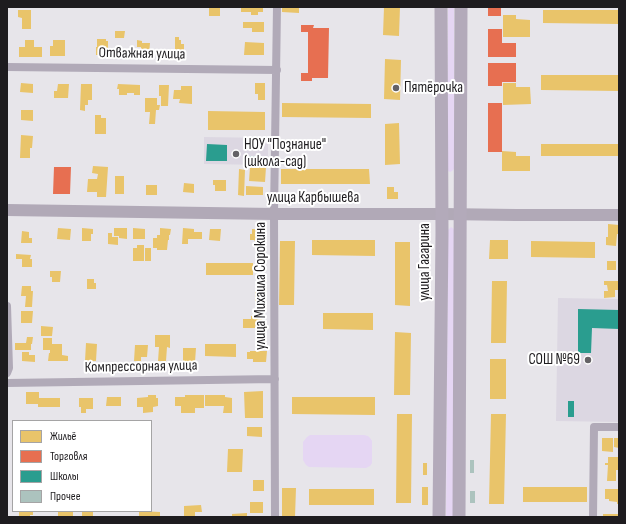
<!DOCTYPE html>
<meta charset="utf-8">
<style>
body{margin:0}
#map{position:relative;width:626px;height:524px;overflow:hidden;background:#e7e5ea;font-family:"Sofia Sans Condensed",sans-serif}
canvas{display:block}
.frame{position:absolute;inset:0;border:8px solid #1e1c1f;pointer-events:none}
.legend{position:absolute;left:12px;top:420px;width:140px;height:92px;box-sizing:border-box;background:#fff;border:1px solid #a5a4a5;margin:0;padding:5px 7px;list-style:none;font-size:12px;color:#1e1c1f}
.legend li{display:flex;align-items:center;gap:8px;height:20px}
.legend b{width:20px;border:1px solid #a5a4a5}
</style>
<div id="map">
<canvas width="626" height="524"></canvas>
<div class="frame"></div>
<ul class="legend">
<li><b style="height:11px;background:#e9c46a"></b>Жильё</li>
<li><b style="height:11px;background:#e76f51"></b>Торговля</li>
<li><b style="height:11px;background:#2a9d8f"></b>Школы</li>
<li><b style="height:11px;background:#acc3be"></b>Прочее</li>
</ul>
</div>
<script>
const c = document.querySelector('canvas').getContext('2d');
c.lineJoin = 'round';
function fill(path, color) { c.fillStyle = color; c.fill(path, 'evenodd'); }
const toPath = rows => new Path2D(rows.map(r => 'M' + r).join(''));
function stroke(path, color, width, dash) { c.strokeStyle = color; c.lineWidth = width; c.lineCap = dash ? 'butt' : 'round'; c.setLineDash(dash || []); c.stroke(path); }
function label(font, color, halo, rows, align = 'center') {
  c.font = font + ' "Sofia Sans Condensed",sans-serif'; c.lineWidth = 4; c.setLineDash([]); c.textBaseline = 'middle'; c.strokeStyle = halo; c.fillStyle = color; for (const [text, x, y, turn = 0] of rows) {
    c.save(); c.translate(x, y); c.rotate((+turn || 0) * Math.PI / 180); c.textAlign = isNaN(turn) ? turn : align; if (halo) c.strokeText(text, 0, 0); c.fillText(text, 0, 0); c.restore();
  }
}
const built = toPath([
 [204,137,268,138,268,165,204,164],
 [558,298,619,299,619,422,556,421]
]);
const green = toPath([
 [448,7,454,7,454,169,452,171,450,172,448,171,447,169],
 [451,227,455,230,453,517,446,517,448,230],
 [310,435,364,435,368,436,370,438,372,441,372,463,370,466,366,468,309,467,306,465,303,460,303,442,307,437]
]);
const homes = toPath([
 [209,7,220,7,220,16,209,16],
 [241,7,263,7,263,12,258,12,258,15,251,15,251,12,241,12],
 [282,7,299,7,299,13,282,12],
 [384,7,400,7,399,36,383,35],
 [18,10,31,10,31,29,22,29,22,18,18,17],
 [543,10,619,10,619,24,543,23],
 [503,15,516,15,516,19,530,20,530,37,503,37],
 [243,22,264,22,264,32,252,32,252,28,243,28],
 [115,31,125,31,124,38,115,38],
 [175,37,179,37,179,40,181,40,181,44,184,44,184,56,175,56],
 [97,39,106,39,106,41,108,41,108,55,96,55,96,47,97,47],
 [25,40,34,40,34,47,42,47,42,57,19,57,19,47,25,47],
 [53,40,65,40,65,56,50,56,50,46,53,46],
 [137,40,142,41,142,43,150,43,149,54,141,54,141,47,137,47],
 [245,42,264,43,264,55,244,55],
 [385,59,401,60,400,100,384,99],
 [541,75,619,75,619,91,541,90],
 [21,83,33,84,33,93,20,92],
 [255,83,265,83,265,100,258,100,258,94,255,94],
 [503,83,516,83,516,87,530,87,531,104,503,105],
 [58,84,69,84,68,98,54,98,54,91,57,91],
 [81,84,92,84,92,100,88,100,88,105,85,105,85,111,80,110],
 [118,84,140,85,140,95,134,95,134,93,127,93,127,95,119,95,119,89,117,89],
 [159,85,169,85,168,106,161,106,161,96,159,96],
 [181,86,192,86,192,104,179,103,180,99,173,99,174,90,181,90],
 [145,98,157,98,157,105,160,105,159,110,156,110,155,124,149,124,150,112,145,112],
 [282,103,371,104,371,118,282,117],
 [21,110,33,110,33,121,21,120],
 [208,111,265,112,265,130,208,130],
 [95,115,101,115,101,118,106,118,106,134,95,134],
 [399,123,400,164,385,165,385,124],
 [21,135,33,136,32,148,30,148,30,158,20,158],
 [541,144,619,144,619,156,541,156],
 [502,151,516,152,516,156,530,156,530,171,502,171],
 [93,166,108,167,106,197,97,197,97,192,87,192,88,179,97,179,98,174,92,173],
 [250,167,266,167,265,182,249,181],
 [239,169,245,170,244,196,238,195],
 [281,169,369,169,370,184,281,184],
 [115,176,124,176,124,194,115,194],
 [213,180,226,180,226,191,215,191,215,185,213,185],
 [184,183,194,184,194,193,183,192],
 [146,185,157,185,157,195,146,195],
 [246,186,263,187,263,195,246,195],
 [387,187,394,187,394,192,398,192,398,199,387,199],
 [608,224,619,225,619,234,617,234,616,246,606,245,606,237,608,237],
 [58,228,71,229,70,240,57,239],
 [82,228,93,229,93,234,91,234,91,241,82,241],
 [114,228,127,228,127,239,119,238,119,236,114,236],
 [133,228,145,229,145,239,133,239],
 [160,228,171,229,170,235,169,235,169,240,168,240,167,250,157,250,157,248,153,248,153,238,157,238,157,235,160,235],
 [183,228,194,229,194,232,202,232,202,239,188,239,188,244,182,244],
 [210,229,221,229,220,241,209,240],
 [252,229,263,230,263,241,254,241,255,240,250,240,250,234,252,234],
 [22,231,29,232,29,238,32,238,32,243,21,243],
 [108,233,112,233,112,237,118,237,118,245,108,244],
 [312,240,375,240,375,256,312,255],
 [490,240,508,240,508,259,489,259],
 [280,241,295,241,294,305,279,305],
 [531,241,595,242,595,258,531,257],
 [395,242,410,242,410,306,395,305],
 [137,245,144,245,144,261,133,261,133,248,137,248],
 [145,248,151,248,151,261,145,261],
 [16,254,31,255,30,259,32,259,32,267,22,267,22,259,16,259],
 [607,261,616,261,616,270,607,270],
 [206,263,253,263,253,275,206,275],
 [50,271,61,271,60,282,52,282,52,277,50,277],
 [87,279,94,279,94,283,96,283,96,289,87,289],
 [492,281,507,281,506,343,491,343],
 [604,281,618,281,618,290,615,290,615,297,604,298,604,291,608,291,607,285,604,285],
 [22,286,31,286,31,291,33,291,32,307,25,307,26,296,21,296],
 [255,292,262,292,262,304,255,304],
 [21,311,33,311,32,323,21,323],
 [323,313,373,313,373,330,323,329],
 [251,316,262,316,262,328,243,328,243,319,251,319],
 [41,326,53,327,52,336,41,336],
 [395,332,411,333,410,395,394,395],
 [155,335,170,335,170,348,167,347,166,361,158,361,159,347,155,347],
 [27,337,33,337,32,344,31,344,31,350,15,350,15,343,26,343],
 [43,338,52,338,52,344,62,344,62,355,68,356,68,361,48,361,49,353,50,353,50,350,43,350],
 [86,343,97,344,96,361,85,361],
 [205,344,236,344,236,357,205,356],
 [135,345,148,345,147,357,141,357,141,361,134,361],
 [183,348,196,348,195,362,183,362],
 [250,351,267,351,266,362,253,362,253,359,247,359,247,352,250,352],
 [22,352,29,352,29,355,35,355,35,362,22,361],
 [490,359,506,359,506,399,490,399],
 [263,391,263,418,245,418,244,392],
 [26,392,39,392,39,398,60,398,60,407,38,407,38,404,26,404],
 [148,395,156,395,156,398,158,398,158,406,153,407,153,412,143,413,143,407,137,407,137,398,148,397],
 [185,395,204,395,204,408,195,408,195,413,181,413,181,406,175,406,175,397,185,397],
 [205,395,225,395,225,397,232,398,232,413,223,413,224,406,205,406],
 [107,397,121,397,121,406,106,406],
 [292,397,375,397,375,415,292,414],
 [79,398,93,398,93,409,86,409,86,413,81,413,81,407,79,407],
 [397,414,412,414,411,503,396,503],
 [491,414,506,414,504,504,489,504],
 [247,427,262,427,262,437,247,436],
 [602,438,613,438,613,452,602,451],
 [614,438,619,438,619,448,614,447],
 [228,449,243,449,242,472,227,472],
 [608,457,619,457,619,470,616,470,616,481,607,481,608,465,605,465,605,463,608,463],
 [423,463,427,463,427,475,423,475],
 [253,480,264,480,264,491,253,491],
 [422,487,428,487,428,505,422,505],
 [523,487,587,487,587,502,523,502],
 [282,488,296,488,295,517,282,517],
 [309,489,374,489,374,505,309,505],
 [605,489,619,489,619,504,617,504,617,502,609,501,609,499,605,499],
 [250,502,263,502,263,513,250,513],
 [201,505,202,512,195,512,195,517,184,517,184,506],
 [19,511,33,511,33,515,30,515,30,517,19,517],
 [58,511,73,511,73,517,58,517],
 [82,511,93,511,93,517,82,517],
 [139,511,160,512,160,517,139,517],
 [247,513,247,517,232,517,232,514],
 [603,514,619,514,619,517,603,517]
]);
const shops = toPath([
 [488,7,501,7,501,16,488,16],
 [301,25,314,25,313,28,329,28,328,78,312,78,312,81,301,81,301,73,308,73,308,32,301,32],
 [488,29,502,29,502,43,516,43,516,57,488,57],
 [488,63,516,63,516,82,502,82,502,86,488,86],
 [488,103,502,103,502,152,488,152],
 [54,167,71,167,70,194,53,194]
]);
const schools = toPath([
 [207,144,227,145,227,161,206,161],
 [247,156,267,157,267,165,247,164],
 [578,309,619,310,619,329,592,328,591,353,578,353],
 [568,401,574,401,574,417,568,417]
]);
const building = toPath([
 [470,460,474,460,474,473,470,473],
 [470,491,475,491,475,503,470,503]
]);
const street = toPath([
 [7,67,277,70],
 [7,306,9,368,7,373],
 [7,383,275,379],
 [275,517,274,214,277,7],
 [593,517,594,427,619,427]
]);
const secondary = toPath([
 [7,210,274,214,442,214,516,215,619,215]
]);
const primary = toPath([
 [439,517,442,233,441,7],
 [459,517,461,7]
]);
const markers = [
 [396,88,4,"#646266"],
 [236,154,4,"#646266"],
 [588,360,4,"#646266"]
];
const streetNames = [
 ["Отважная улица",142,54,1],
 ["улица Карбышева",313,198],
 ["улица Гагарина",425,262,-90],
 ["улица Михаила Сорокина",261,286,-90],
 ["Компрессорная улица",141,367,-1]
];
const poiNames = [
 ["Пятёрочка",404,88],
 ["НОУ \"Познание\"",244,145],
 ["(школа-сад)",244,162],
 ["СОШ №69",580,360,"right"]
];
fill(built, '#dcd7e2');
fill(green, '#e5d6f3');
fill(homes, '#e9c46a');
fill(shops, '#e76f51');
fill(schools, '#2a9d8f');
fill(building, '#acc3be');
stroke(street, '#b1aab8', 8);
stroke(secondary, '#b1a9b7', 12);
stroke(primary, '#b3aaba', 13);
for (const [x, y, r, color] of markers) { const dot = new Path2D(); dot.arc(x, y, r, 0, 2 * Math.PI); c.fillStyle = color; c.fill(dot); stroke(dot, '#fff', 1.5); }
label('15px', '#1e1c1f', '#fff', streetNames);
label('15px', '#1e1c1f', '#fff', poiNames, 'left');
</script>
